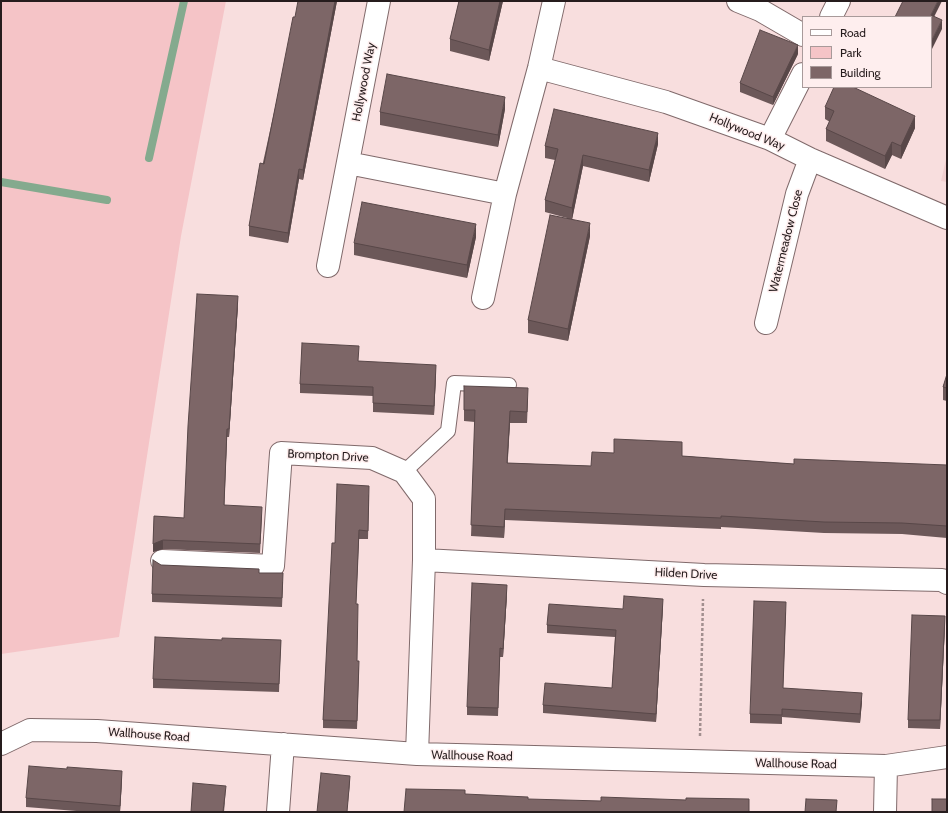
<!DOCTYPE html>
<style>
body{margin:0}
#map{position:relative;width:948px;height:813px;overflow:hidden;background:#f8dede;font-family:Cabin,sans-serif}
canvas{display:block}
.frame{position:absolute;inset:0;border:2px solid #261c1d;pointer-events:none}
.legend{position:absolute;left:802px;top:16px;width:130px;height:72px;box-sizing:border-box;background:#feeeee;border:1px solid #a89a9a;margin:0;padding:5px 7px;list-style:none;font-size:12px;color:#261c1d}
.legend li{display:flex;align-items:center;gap:8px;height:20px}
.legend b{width:20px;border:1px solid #a89a9a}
</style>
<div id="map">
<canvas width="948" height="813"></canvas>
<div class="frame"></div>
<ul class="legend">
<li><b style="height:5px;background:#fff"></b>Road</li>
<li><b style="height:11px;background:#f5c4c7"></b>Park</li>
<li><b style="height:11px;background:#7d6667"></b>Building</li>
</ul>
</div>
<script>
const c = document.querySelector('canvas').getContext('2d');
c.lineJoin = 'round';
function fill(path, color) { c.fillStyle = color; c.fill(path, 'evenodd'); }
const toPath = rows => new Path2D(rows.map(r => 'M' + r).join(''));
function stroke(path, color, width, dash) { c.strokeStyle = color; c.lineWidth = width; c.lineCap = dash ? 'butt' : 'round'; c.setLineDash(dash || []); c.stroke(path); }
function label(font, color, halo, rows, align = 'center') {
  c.font = font + ' Cabin,sans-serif'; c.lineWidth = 3; c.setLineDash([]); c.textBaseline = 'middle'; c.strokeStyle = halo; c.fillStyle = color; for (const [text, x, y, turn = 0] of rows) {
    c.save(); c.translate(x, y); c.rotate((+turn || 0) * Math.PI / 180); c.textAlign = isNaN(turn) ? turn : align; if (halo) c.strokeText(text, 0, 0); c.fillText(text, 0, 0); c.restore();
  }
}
const built = toPath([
 [947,155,947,182,941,181]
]);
const green = toPath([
 [1,1,226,1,181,236,119,637,1,654]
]);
const stream = toPath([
 [149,158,184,1],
 [1,182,107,200]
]);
const path = toPath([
 [700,736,703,599]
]);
const lane = toPath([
 [404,472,448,431,454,383,509,385]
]);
const street = toPath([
 [738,1,760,10,803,35],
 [831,17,839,1],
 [539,68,666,102,770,139,810,159,947,218],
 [770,139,803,74],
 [348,163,505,194],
 [328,266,379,1],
 [483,298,505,194,539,68,554,1],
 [766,323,797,194,810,159],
 [424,560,704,575,942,580,947,583],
 [162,561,273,566,281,453,372,458,404,472,424,499,424,560,417,754],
 [1,744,30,730,97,731,417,754,886,766,947,757],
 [278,812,283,744],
 [885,812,886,766]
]);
const wall = toPath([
 [337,1,303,180,299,179,288,243,249,236,249,226,295,17],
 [459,1,503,1,489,61,450,51,450,39],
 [798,54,773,105,740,92,740,83],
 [825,107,915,128,901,159,892,155,885,169,826,141,826,129,830,122,825,119],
 [505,109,498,147,380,125,380,112],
 [658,144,649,182,583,166,572,219,590,236,568,341,528,333,528,320,567,218,545,212,545,200,555,160,545,158,545,146],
 [476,237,467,278,354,255,354,243],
 [238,305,229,437,227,437,224,505,262,516,260,553,163,549,153,552,154,516,184,518],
 [359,361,436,374,434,415,373,412,373,396,300,393,300,384],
 [947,374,947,401,943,400,943,387],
 [528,399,527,423,510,423,507,463,591,466,682,456,794,464,947,465,947,538,902,534,824,533,721,527,721,529,505,520,504,538,471,536,475,422,464,421,464,410],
 [369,494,368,539,359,539,356,604,357,661,359,669,357,729,323,728,323,720,335,543],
 [161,565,259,573,283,582,282,607,152,602,152,594],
 [507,594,503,657,500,657,498,716,467,715,467,707],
 [663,606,656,722,543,713,543,705,612,688,615,637,547,633,547,625,623,609],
 [786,611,783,688,862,701,860,723,782,717,782,724,750,723,750,714],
 [945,625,940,729,908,728,908,720],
 [281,640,279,692,153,688,153,679],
 [67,769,122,779,120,812,89,812,26,807,26,798]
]);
const shadedWall = toPath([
 [335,1,337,1,303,180,303,170],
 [500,1,503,1,489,61,489,50],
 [938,1,942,1,931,23,931,15],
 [942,20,942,29,931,51,931,42],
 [798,45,798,54,773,105,773,97],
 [505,97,505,109,498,147,498,135],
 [915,116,915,128,901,159,901,146],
 [658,133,658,144,649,182,649,170],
 [892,142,892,155,885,169,885,156],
 [583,155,583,166,572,220,572,208],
 [299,169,299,179,288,243,288,233],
 [590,223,590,236,568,341,568,329],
 [476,224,476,237,467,278,467,265],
 [238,296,238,305,229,437,229,429],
 [436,365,436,374,434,415,434,406],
 [510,411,510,423,507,475,507,463],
 [227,429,227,437,224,514,224,505],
 [505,509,505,520,504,538,504,527],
 [163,540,163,549,153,552,153,544],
 [507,585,507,594,503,657,503,649],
 [663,599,663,606,656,722,656,714],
 [945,616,945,625,940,729,940,720],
 [862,693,862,701,860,723,860,714],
 [122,771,122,779,120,812,120,806],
 [350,776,350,783,347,812],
 [226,786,224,812,223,812]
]);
const building = toPath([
 [298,1,335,1,303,170,299,169,288,233,249,226,260,163,264,164,293,17,295,17,298,1],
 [459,1,500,1,489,50,450,39,459,1],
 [903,1,938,1,931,15,942,20,931,42,931,17,895,17,903,1],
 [760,30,798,45,773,97,740,83,760,30],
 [387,74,505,97,498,135,380,112,387,74],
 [834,87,853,87,915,116,901,146,892,142,885,156,826,129,834,111,825,107,834,87],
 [554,109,658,133,649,170,583,155,572,208,545,200,558,149,545,146,554,109],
 [362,202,476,224,467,265,354,243,362,202],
 [550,215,590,223,568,329,528,320,550,215],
 [197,294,238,296,229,429,227,429,224,505,262,507,260,544,163,540,153,544,154,516,184,518,188,426,197,294],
 [302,343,359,346,358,361,436,365,434,406,373,403,373,387,300,384,302,343],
 [947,374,947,388,943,387,947,374],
 [464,386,528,388,527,412,510,411,507,463,591,466,592,452,614,453,614,439,682,442,682,456,794,464,794,459,947,465,947,526,902,523,824,522,721,516,721,518,505,509,504,527,471,525,475,410,464,410,464,386],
 [337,484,369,486,368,531,359,530,356,604,358,604,357,661,359,661,357,721,323,720,332,543,335,543,337,484],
 [153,560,161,565,259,569,259,573,283,573,282,598,152,594,153,560],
 [472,583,507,585,503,649,500,648,498,708,467,707,472,583],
 [624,596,663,599,656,714,543,705,545,683,612,688,616,630,547,625,549,604,623,609,624,596],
 [754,601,786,602,783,688,862,693,860,714,782,709,782,715,750,714,754,601],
 [912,615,945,616,940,720,908,720,912,615],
 [155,637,222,640,222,638,281,640,279,684,153,679,155,637],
 [29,766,67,769,67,767,122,771,120,806,26,798,29,766],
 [321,773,350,776,347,812,317,812,321,773],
 [193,783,226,786,223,812,191,812,193,783],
 [406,789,465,790,465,794,528,797,528,799,601,801,601,797,686,800,686,798,749,799,749,812,404,812,406,789],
 [806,799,837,800,836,812,805,812,806,799],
 [932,799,947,799,947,812,932,812,932,799]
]);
const streetNames = [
 ["Hollywood Way",364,82,-79],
 ["Hollywood Way",747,132,22],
 ["Watermeadow Close",786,241,-76],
 ["Brompton Drive",328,456,3],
 ["Hilden Drive",686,574,3],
 ["Wallhouse Road",149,735,4],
 ["Wallhouse Road",472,756,1],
 ["Wallhouse Road",796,764,1]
];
fill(built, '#f1cfd0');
fill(green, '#f5c4c7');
stroke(stream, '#84aa8e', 8);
stroke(lane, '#806a6b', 16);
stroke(street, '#806a6b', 24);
stroke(path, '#a28f8f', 2.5, [3, 2]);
stroke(lane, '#fff', 14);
stroke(street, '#fff', 22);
fill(wall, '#6c5859');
fill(shadedWall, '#584748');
fill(building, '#7d6667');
stroke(building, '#584748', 1);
label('12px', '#261c1d', '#feeeee', streetNames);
</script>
